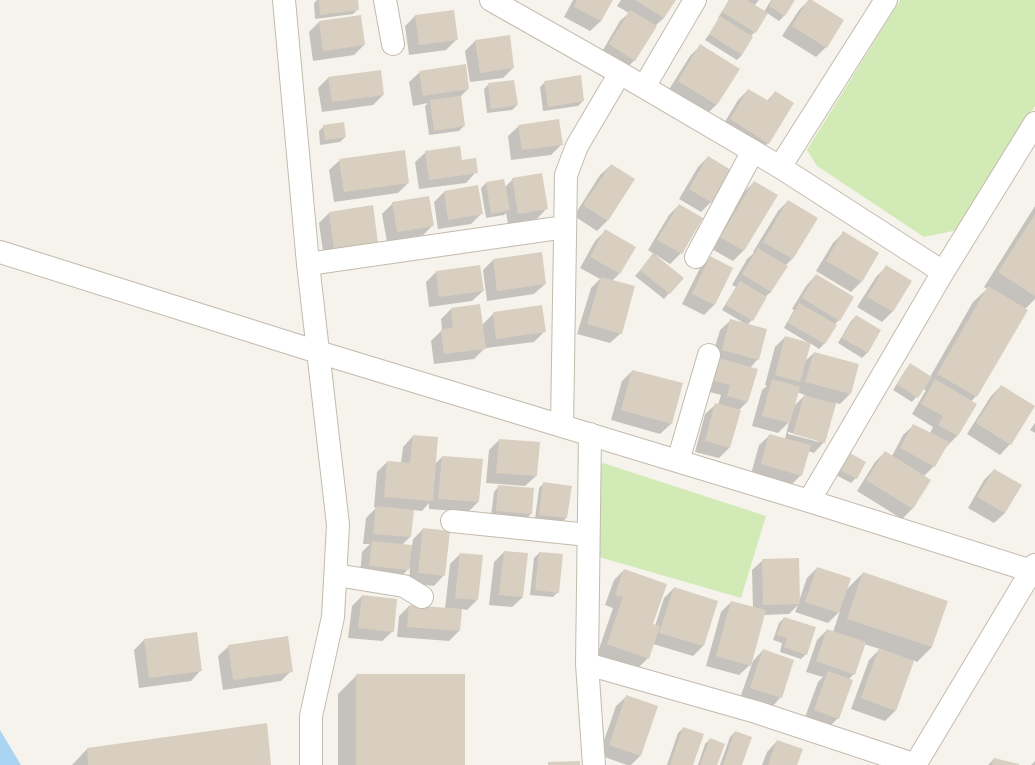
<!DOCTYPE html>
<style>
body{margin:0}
canvas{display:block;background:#f6f3ec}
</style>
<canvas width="1035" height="765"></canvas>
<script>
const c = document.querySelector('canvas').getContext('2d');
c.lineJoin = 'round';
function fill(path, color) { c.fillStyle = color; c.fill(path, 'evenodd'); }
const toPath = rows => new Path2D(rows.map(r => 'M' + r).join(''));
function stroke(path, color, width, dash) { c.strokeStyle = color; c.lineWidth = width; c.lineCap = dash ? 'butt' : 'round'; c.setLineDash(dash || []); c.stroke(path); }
const green = toPath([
 [900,0,1035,0,1035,106,958,230,924,237,817,166,807,150],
 [603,463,766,516,741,598,599,557,594,471]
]);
const water = toPath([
 [0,730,21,765,0,765]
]);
const shadow = toPath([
 [317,0,357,0,358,9,353,14,315,19,314,3],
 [573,0,612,0,601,21,590,31,564,17],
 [621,0,675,0,664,18,655,26,635,60,624,70,600,55,620,21,629,13,617,6],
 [729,0,759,0,754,6,764,12,771,0,794,0,784,16,779,21,767,13,755,32,751,36,742,55,737,60,705,40,720,19,718,18],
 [809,0,826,47,816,57,782,36,799,10],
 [453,11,457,39,446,50,409,55,405,26,415,16],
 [319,22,364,45,354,55,313,61,309,32],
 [475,41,513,68,503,78,470,82,465,51],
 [700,46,717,104,706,115,668,91,690,56],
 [420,72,468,89,460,97,464,126,459,131,429,135,425,106,428,103,413,106,409,82],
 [328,78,383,95,373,105,322,112,318,88],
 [545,82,583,101,578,106,543,111,540,87],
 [489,84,517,105,512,110,487,113,484,89],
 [748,90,767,101,775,92,768,143,758,153,720,130,738,100],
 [324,126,345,137,340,142,320,145,319,131],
 [519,126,561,145,551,155,511,160,508,136],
 [426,152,461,161,476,172,466,183,419,189,415,162],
 [708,157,711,202,701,212,679,199,698,167],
 [340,160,408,183,398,193,334,202,329,170],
 [611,165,633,180,607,221,597,231,574,216,600,175],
 [513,179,547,208,537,219,508,224,506,213,504,215,486,218,481,188,486,183,505,187],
 [754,182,776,195,743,251,733,261,710,248,744,192],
 [477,186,482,213,471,224,438,229,434,202,444,192],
 [788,201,792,259,786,265,771,292,765,297,752,320,747,325,758,359,750,368,748,401,739,410,729,448,719,458,695,452,705,414,716,404,718,405,721,395,702,390,720,330,731,320,744,323,722,310,736,287,732,285,747,259,754,253,753,252,778,211],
 [393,203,433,225,423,235,387,242,382,214],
 [679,205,701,218,681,253,670,264,656,255,656,256,682,278,664,299,635,276,654,254,648,250,669,215],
 [1035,206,1035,299,1025,309,976,396,971,402,976,404,957,436,947,446,934,466,924,476,930,480,912,509,902,519,857,491,875,462,885,452,892,456,903,435,914,425,930,433,933,427,912,414,926,390,923,389,912,402,893,390,906,369,911,364,930,377,973,302,987,289,984,287],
 [330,212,377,242,324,259,319,223],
 [605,231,634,247,619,274,612,281,621,333,610,343,577,334,591,288,600,279,580,268,595,241],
 [843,233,878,253,861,282,851,292,816,271,833,243],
 [541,253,545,284,534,294,487,301,483,270,493,260],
 [710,258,732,269,714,305,704,315,682,304,700,268],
 [886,267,910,281,892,312,882,322,857,307,876,277],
 [436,272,483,291,472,301,429,307,426,282],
 [816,275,839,320,834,325,824,344,819,349,810,343,804,362,814,353,850,394,840,404,835,403,824,442,814,453,808,451,801,475,791,485,751,474,759,445,770,435,785,439,789,422,778,433,752,426,762,390,767,386,765,385,775,347,785,337,809,343,784,328,794,310,792,309,806,286],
 [797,392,805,395,793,407],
 [788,432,819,440,819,442,788,434],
 [451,309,482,325,494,313,544,332,534,342,486,348,486,347,474,359,434,364,431,341,442,330,441,319],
 [856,316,880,331,867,353,862,358,838,343,851,321],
 [632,371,671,424,660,434,611,420,622,381],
 [1001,386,1010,444,1000,455,967,434,991,396],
 [1035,423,1035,433,1030,430],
 [413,436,435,464,442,457,478,502,468,512,429,509,429,503,422,511,413,510,410,537,402,545,412,546,413,539,423,529,444,575,434,586,409,583,410,567,398,580,360,576,362,552,370,544,363,544,366,518,376,508,374,507,377,472,387,462,401,463,403,447],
 [499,440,536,476,525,486,486,483,489,450],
 [850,454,856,478,851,483,836,475,845,459],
 [994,470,1020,485,1005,513,994,523,968,508,984,480],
 [544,483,566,518,561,523,535,519,539,488],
 [499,486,531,514,526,519,491,516,494,492],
 [504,552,523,597,512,607,489,605,494,562],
 [539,553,558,592,553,597,530,595,534,558],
 [460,554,482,556,477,600,467,610,461,609,459,631,449,641,397,637,399,616,409,606,445,609,450,564],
 [763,560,799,601,807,578,817,568,846,590,863,573,932,647,917,662,913,660,895,711,885,721,851,709,869,660,880,649,864,644,854,674,849,679,838,718,828,728,804,720,818,682,823,677,806,672,817,640,827,630,833,632,840,611,828,623,795,612,798,605,789,614,764,615,750,665,739,675,706,666,721,612,731,602,753,608,752,570],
 [624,570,652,625,655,626,664,598,674,588,717,601,703,646,693,656,653,644,648,658,638,668,597,655,613,608,605,605,614,580],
 [362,596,393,631,382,641,348,638,352,606],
 [784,618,806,654,801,659,780,652,782,643,773,640,779,623],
 [144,640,201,670,191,681,139,688,134,650],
 [229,646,291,671,281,681,223,690,218,656],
 [763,650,781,697,771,708,740,698,753,661],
 [357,675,464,765,338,765,338,694],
 [627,696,640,756,631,765,627,765,599,755,616,706],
 [683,728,692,765,667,765,678,733],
 [735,732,741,765,720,765,730,737],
 [710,739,716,765,698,765,705,744],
 [777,741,796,765,762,765,767,752],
 [87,749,270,765,72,765],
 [994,759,1017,765,988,765],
 [1035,761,1035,765,1031,765]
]);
const building = toPath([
 [319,0,358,0,359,10,320,15],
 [577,0,613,0,601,21,574,7],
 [635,0,676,0,664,18],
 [730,0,747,0,768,13,756,33,722,12],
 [772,0,795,0,785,16,769,6],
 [808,0,812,0,844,20,827,48,792,26],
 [454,10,458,40,419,45,415,15],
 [630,10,657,26,635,61,609,44],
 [361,15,365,45,323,51,319,21],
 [720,16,753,37,742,55,709,34],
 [510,35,514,68,480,73,475,40],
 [700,44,740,69,717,105,678,81],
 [466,64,469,89,423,96,419,71],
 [381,70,384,95,332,102,328,77],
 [581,75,584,101,548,107,544,81],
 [514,80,518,105,491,109,488,83],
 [748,89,769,101,775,91,794,103,769,144,730,119],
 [461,96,465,126,434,131,430,100],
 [559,119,563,145,522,150,518,125],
 [344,122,346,137,325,140,323,125],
 [460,146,462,160,476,158,478,173,429,180,425,151],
 [405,150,409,183,344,192,339,159],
 [708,156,731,170,712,203,689,189],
 [611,164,635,179,608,221,583,205],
 [542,173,548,209,518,214,512,178],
 [504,179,510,210,491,214,486,182],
 [754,181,778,195,744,251,720,237],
 [478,185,483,214,448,220,444,191],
 [429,196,434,226,397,232,392,202],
 [788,200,818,218,793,259,763,242],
 [679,204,703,218,682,254,657,240],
 [373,205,378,243,334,249,329,212],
 [1035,214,1035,296,998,272],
 [605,229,636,247,620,274,590,257],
 [843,231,879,253,862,282,826,261],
 [758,248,788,266,771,292,742,274],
 [542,252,546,284,497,291,493,259],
 [653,253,684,278,670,294,640,270],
 [710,256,733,268,715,305,692,294],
 [480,265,484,291,439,297,436,271],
 [886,265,912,281,893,312,867,297],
 [816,274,854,297,840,321,802,298],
 [601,277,635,286,622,334,587,324],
 [740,281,767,297,753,321,726,305],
 [988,286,1028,310,977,397,937,374],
 [799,303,837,325,825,344,788,323],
 [480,304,486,349,444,354,441,329,453,328,451,308],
 [542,305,546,332,496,339,493,312],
 [856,315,881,330,868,353,842,338],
 [730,319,767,329,759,360,722,350],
 [785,336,811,343,800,382,775,375],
 [814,352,859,364,851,394,805,382],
 [718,358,758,369,748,402,727,396,730,385,712,380],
 [910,363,932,377,918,398,897,384],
 [632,370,683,383,672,424,621,410],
 [772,379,800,387,790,423,762,416],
 [935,379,977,404,958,436,938,425,943,416,921,404],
 [1001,385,1035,406,1011,445,976,423],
 [804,395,836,404,825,443,793,434],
 [715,403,741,410,730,448,705,441],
 [913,424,949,442,935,467,900,448],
 [769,434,811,445,802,476,761,464],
 [413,435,438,437,433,501,384,497,387,461,410,463],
 [499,439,540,442,537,476,496,473],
 [885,451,931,480,913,509,866,480],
 [850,453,866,462,857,479,840,470],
 [442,456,483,459,479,502,438,499],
 [994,469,1022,485,1005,513,977,497],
 [543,482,572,486,567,518,539,515],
 [498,485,534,488,532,514,496,511],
 [376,506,414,510,411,537,373,534],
 [423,528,450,531,445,576,418,573],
 [372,541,412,545,409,570,369,566],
 [504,551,528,553,523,597,499,595],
 [539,552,563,554,559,593,535,590],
 [460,553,483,555,478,600,455,598],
 [799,558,800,604,763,605,762,559],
 [817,567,851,578,839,613,805,602],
 [624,569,667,584,653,624,660,626,649,659,607,644,623,597,615,595],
 [863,572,948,601,932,647,847,619],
 [674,587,718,601,704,646,659,633],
 [362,595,397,599,394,632,358,628],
 [731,601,766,610,751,666,716,656],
 [409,605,462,609,460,631,407,627],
 [784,617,816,627,807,655,784,647,787,638,777,635],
 [827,629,866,642,855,675,816,661],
 [197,632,202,671,149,678,144,639],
 [288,636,293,672,233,680,228,645],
 [879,648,914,661,896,711,861,698],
 [763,649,794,660,782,698,750,688],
 [828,671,853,680,839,719,814,710],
 [356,674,465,674,465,765,356,765],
 [626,695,658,706,641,756,609,745],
 [267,723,271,765,88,765,87,748],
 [683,727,704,734,693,765,670,765],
 [735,731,752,737,742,765,723,765],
 [710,738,725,744,717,765,700,765],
 [777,740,803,749,797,765,768,765],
 [994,758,1019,764,1019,765,992,765],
 [580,761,580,765,548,765,548,762]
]);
const minor = toPath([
 [284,0,308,264,338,525,333,617,311,716,311,765],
 [385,0,393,44],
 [491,0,620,73,780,167,943,272],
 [644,87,695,0],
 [780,167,886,0],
 [0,252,318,352,809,501,1035,572],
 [696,257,753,151],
 [308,264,565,227],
 [562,426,566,175,577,146,620,73],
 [678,461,709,355],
 [809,501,943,272,1035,123],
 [452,521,588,535],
 [336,575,404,586,422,597],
 [587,664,590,434],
 [594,765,587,664,756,712,916,765],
 [915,765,1035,565]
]);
fill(green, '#d2eab5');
fill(water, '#a9d4f2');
fill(shadow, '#0003');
fill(building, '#d8cfc1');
stroke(minor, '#c2bbae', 24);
stroke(minor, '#fff', 22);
</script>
